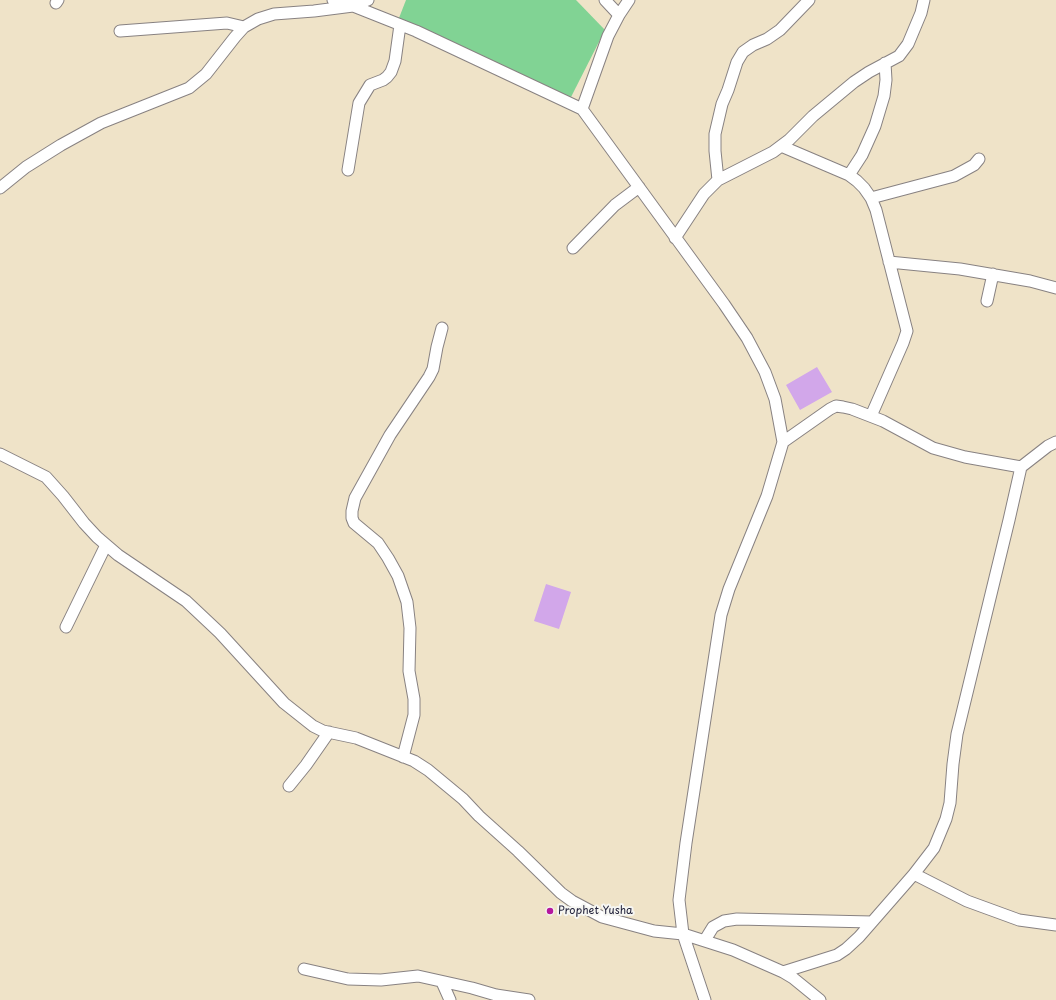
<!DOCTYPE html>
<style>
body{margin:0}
canvas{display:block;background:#efe3c8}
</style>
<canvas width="1056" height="1000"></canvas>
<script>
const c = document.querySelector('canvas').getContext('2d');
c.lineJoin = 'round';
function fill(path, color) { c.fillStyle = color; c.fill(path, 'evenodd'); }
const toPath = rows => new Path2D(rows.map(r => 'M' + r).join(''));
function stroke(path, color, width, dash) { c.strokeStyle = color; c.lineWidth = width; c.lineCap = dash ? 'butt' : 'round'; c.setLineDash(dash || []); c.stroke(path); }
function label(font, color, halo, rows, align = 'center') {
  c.font = font + ' "Playpen Sans",sans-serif'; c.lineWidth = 4; c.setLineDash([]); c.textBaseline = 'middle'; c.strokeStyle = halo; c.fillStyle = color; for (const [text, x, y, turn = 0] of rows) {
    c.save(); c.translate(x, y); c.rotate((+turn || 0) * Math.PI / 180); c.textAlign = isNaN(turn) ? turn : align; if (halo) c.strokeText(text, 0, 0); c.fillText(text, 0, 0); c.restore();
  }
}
const green = toPath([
 [406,0,576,0,605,30,569,101,399,18]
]);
const building = toPath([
 [817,367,832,392,800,410,786,385],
 [546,584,571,592,559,629,534,621]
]);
const minor = toPath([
 [333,0,353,6,416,31,582,109,724,304,747,338,765,372,775,399,783,442,767,496,729,589,721,615,686,843,679,900,683,934,705,1000],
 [605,0,619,15],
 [56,3,58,0],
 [120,31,227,23,244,27],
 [582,109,608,36,619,15,629,0],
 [781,146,849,175,857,181,864,188,871,198,876,210,907,331,903,343,871,416],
 [348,170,359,103,370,85,383,80,387,77,391,72,395,61,400,25],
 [849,175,862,155,875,126,884,96,886,80,885,63],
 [718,180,715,151,715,134,722,104,728,90,737,62,743,52,753,45,767,39,780,30,809,0],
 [0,188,26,167,61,145,101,123,189,88,206,74,235,37,244,27,258,19,274,14,314,11,353,6,368,0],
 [871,198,954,176,974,165,979,159],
 [675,238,704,194,718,180,773,152,789,140,813,116,854,82,869,72,899,56,908,44,921,13,924,0],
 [573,248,615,205,639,187],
 [889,262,960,269,1030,281,1056,288],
 [987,301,993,274],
 [783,442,830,409,836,406,843,407,852,409,883,421,933,448,965,457,1021,467,1009,520,957,734,953,764,950,803,946,819,934,848,914,874,967,901,1019,920,1056,925],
 [0,454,46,477,63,496,84,523,97,537,118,555,186,601,220,633,284,703,313,726,323,731,356,738,414,761,428,770,463,799,479,816,518,851,561,893,572,901,602,917,654,931,683,934,733,950,783,972,793,978,820,1000],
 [1021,467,1048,446,1056,442],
 [66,627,106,545],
 [403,757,414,715,414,699,409,671,410,628,407,602,398,576,388,558,378,543,354,523,352,518,352,511,355,498,390,435,429,377,433,369,437,347,442,328],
 [289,786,306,765,329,732],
 [705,940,713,927,724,921,737,919,872,922],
 [304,969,348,979,381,980,418,976,472,988,496,995,529,1000],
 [783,972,837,955,846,949,859,937,914,874],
 [442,982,450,1000]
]);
const markers = [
 [550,911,4,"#b5179e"]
];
const poiNames = [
 ["Prophet Yusha",558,911]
];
fill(green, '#81d394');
fill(building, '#d2a7ea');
stroke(minor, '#888282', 13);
stroke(minor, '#fff', 11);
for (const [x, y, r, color] of markers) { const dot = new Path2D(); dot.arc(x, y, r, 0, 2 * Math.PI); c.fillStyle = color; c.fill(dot); stroke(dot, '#f6f6f2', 1.5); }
label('11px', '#22223b', '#f6f6f2', poiNames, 'left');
</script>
